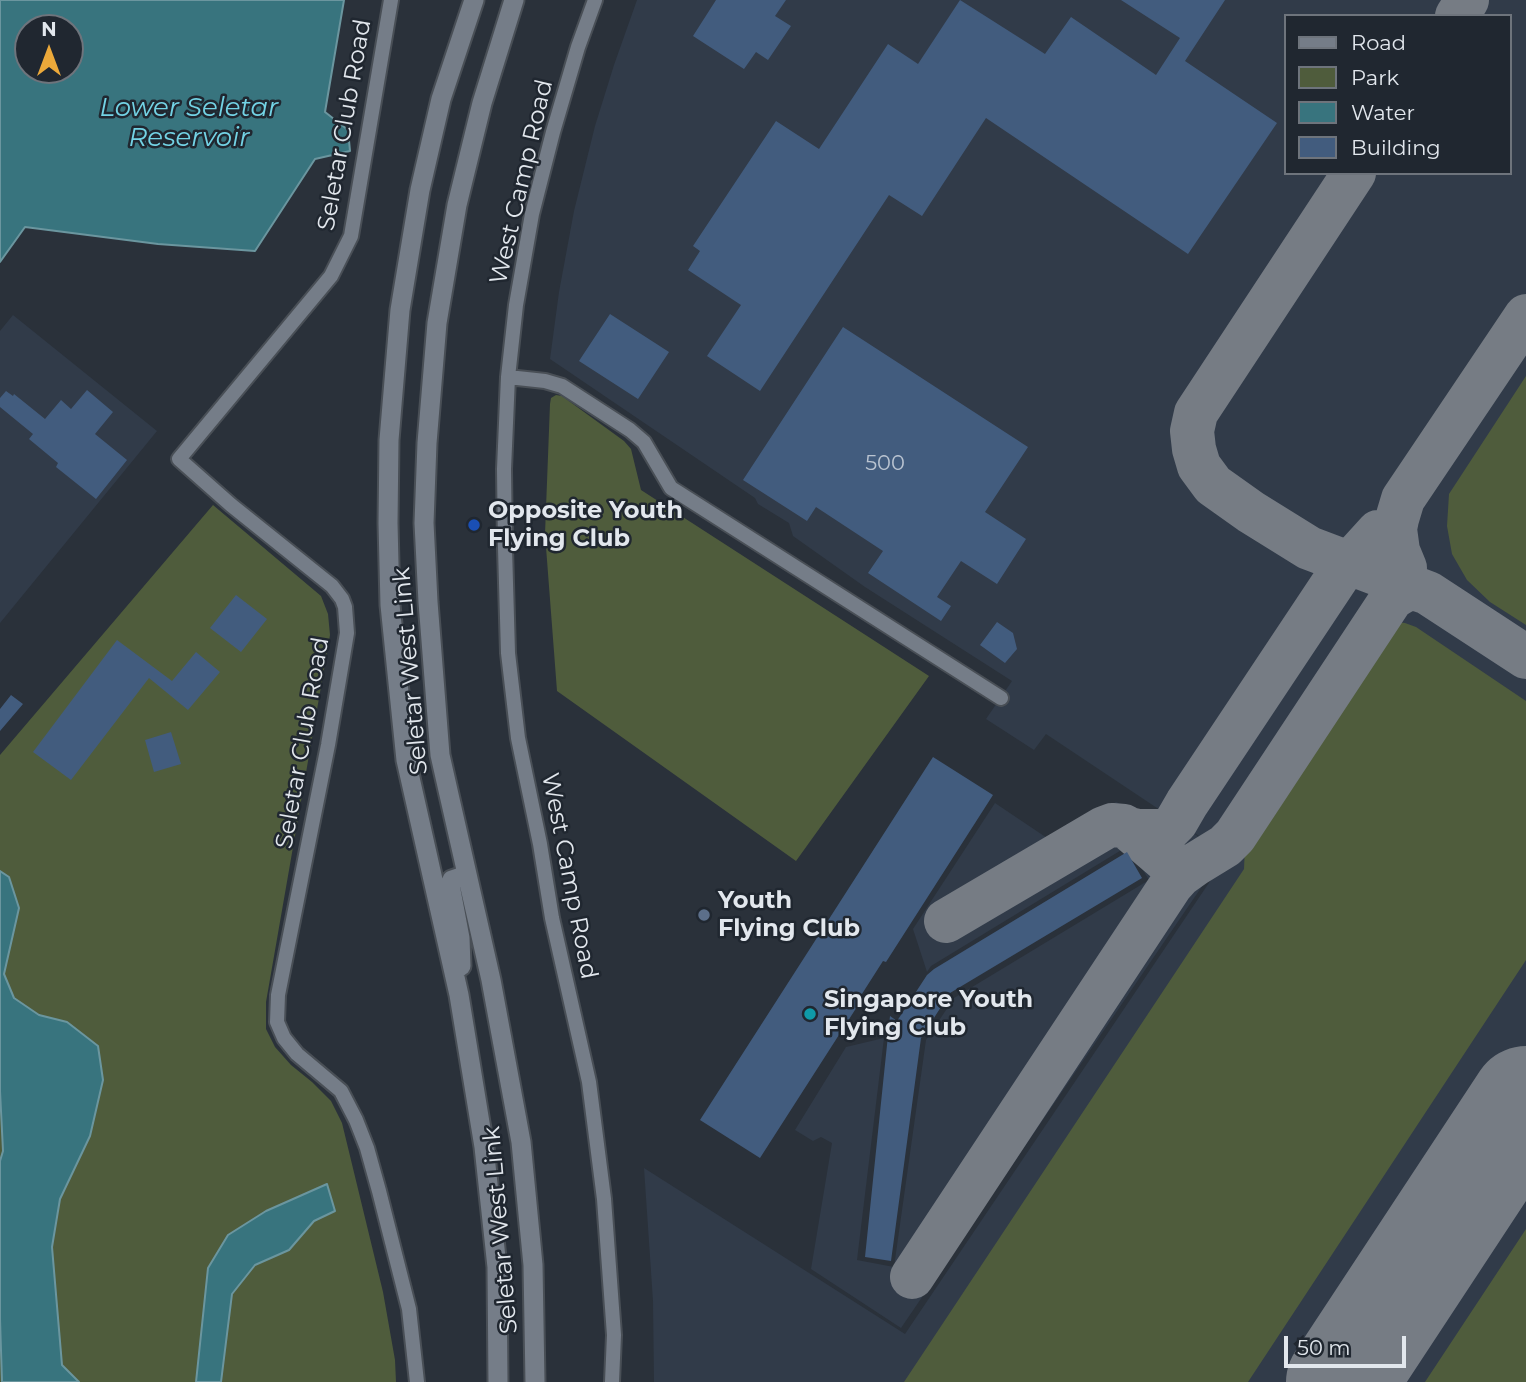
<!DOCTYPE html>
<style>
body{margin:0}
#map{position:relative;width:1526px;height:1382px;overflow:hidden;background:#2a313a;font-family:Montserrat,sans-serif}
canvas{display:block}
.legend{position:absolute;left:1284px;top:14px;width:228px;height:161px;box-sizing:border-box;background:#202730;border:2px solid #6e747c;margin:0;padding:9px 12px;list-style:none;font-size:21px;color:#e2e7ed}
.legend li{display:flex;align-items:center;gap:14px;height:35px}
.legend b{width:35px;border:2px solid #6e747c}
.north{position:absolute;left:14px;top:14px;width:70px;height:70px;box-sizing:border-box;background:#202730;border:2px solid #6e747c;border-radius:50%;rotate:0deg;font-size:19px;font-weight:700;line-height:28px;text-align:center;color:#e2e7ed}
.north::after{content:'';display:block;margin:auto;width:24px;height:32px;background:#eca93a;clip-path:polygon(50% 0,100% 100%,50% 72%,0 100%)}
.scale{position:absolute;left:1284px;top:1336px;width:122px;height:32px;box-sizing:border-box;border:4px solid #e2e7ed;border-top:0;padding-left:9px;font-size:21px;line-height:24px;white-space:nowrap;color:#e2e7ed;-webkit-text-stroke:5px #202730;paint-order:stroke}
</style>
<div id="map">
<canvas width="1526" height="1382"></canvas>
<ul class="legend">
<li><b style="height:9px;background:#757d88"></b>Road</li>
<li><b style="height:19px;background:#4f5c3c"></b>Park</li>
<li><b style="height:19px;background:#38747e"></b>Water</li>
<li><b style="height:19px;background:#425c7e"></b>Building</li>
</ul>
<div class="north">N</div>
<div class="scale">50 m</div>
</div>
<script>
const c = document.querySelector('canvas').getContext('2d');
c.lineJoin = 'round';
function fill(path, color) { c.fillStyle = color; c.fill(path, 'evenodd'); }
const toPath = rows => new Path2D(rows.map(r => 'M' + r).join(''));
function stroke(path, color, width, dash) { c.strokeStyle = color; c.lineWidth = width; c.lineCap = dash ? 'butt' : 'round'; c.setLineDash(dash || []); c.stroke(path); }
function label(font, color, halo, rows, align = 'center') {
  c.font = font + ' Montserrat,sans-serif'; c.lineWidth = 5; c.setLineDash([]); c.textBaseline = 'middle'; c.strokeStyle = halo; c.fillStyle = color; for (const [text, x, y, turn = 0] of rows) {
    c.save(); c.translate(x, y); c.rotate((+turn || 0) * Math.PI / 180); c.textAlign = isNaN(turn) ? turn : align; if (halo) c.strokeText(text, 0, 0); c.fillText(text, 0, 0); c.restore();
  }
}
const built = toPath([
 [637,0,1526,0,1526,1382,654,1382,653,1301,644,1168,905,1334,1225,859,1223,852,1046,734,1034,750,986,719,1012,681,865,587,793,536,789,523,758,504,755,498,550,359,559,292,574,211,595,126,614,65],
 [1286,16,1510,16,1510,173,1286,173],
 [13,315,157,431,0,623,0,331],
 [1116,802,1145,815,1161,811,1221,852,1222,857,901,1328,811,1269,832,1143,821,1137,813,1141,795,1130,846,1047,884,1038,857,1260,894,1267,926,1040,954,998,1149,880,1128,846,931,966,927,972,913,929,995,803,1050,840]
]);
const green = toPath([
 [1526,376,1526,625,1490,602,1467,580,1452,554,1447,526,1449,494],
 [556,395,562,396,624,441,631,449,641,490,929,676,796,861,557,691,545,534,550,404,551,398],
 [213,505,321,596,328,614,330,635,266,1002,266,1029,275,1047,291,1065,312,1082,331,1101,342,1123,383,1292,395,1360,396,1382,0,1382,0,755],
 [1395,622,1405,623,1416,627,1526,701,1526,960,1248,1382,904,1382,1244,869,1245,845,1385,630],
 [1526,1229,1526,1382,1425,1382]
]);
const water = toPath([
 [0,0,344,0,325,112,348,130,350,151,315,159,255,251,158,244,25,227,0,262,0,0],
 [28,28,70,28,70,70,28,70,28,28],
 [0,871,9,877,19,908,4,974,14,998,39,1015,67,1022,98,1046,103,1080,90,1136,60,1199,52,1247,62,1365,79,1382,2,1382,0,1319,0,1161,3,1151,0,1091,0,871],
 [327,1184,335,1211,314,1221,289,1250,255,1265,232,1294,221,1382,196,1382,208,1268,228,1235,266,1211,327,1184]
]);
const taxiway = toPath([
 [1457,16,1467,0],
 [1354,173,1196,413,1192,431,1194,449,1199,466,1213,485,1251,512,1309,548,1428,593,1526,657],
 [1405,568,1398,551,1395,529,1397,519,1403,499,1526,316],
 [1129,829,1138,831,1163,831,1170,828,1176,822,1187,803,1338,576,1378,532],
 [946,921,1104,828,1112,825,1124,826,1129,829,1171,865,1181,868,1194,865,1225,846,1235,836,1392,598,1407,589,1416,589,1428,593],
 [912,1277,1171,885,1180,875,1194,865]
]);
const runway = toPath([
 [1341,1382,1526,1101]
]);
const building = toPath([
 [716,0,786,0,775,16,791,26,768,60,756,52,744,69,693,36],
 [960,0,1045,54,1071,17,1156,75,1180,38,1121,0,1225,0,1185,61,1277,123,1188,254,986,118,922,216,889,195,760,391,707,356,741,305,688,270,700,251,693,246,776,121,819,149,888,44,918,64],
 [610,314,669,352,638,399,579,361],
 [843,327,1028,447,985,512,1026,539,997,584,961,561,937,597,951,606,941,621,868,573,883,551,816,507,807,521,743,480],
 [87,390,113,412,95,434,127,460,96,499,56,467,58,463,29,439,33,434,0,407,0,398,6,391,13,396,14,394,45,419,61,400,71,409],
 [236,595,267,619,241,652,210,628],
 [997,622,1013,633,1017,649,1005,663,980,645],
 [117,640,172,681,196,652,220,672,188,710,149,678,71,780,33,752],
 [11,695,23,704,0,731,0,709],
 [171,732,181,764,154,772,145,740],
 [933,757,993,795,886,962,883,961,860,997,862,999,760,1158,700,1120],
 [1127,852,1142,878,950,993,921,1038,891,1261,865,1257,890,1016,897,1021,927,975,934,969]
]);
const minor = toPath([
 [391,0,351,236,331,276,179,459,231,505,332,586,342,599,345,607,347,633,328,745,278,995,277,1022,284,1038,297,1054,341,1091,356,1120,367,1148,379,1191,409,1309,417,1382],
 [595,0,578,47,553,132,532,214,516,305,508,377,504,469,505,548,508,653,518,738,540,844,552,918,589,1082,604,1199,614,1335,612,1382],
 [508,377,545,381,562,386,630,430,644,442,671,488,1001,698]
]);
const secondary = toPath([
 [474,0,441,99,420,190,400,310,389,440,388,523,390,605,406,760,459,995,484,1147,497,1267,498,1382],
 [514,0,482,103,457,205,437,323,427,443,424,523,428,602,440,755,491,980,521,1142,533,1265,535,1382],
 [461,966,460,938,450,885,452,880,467,875]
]);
const markers = [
 [474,525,7,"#1a4fb4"],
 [704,915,7,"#5c6f8a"],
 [810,1014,7,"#0f9aa8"]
];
const numberNames = [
 ["500",885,464]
];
const streetNames = [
 ["Seletar Club Road",345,125,-80],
 ["West Camp Road",522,182,-77],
 ["Seletar West Link",411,671,-95],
 ["Seletar Club Road",303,743,-80],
 ["West Camp Road",569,876,79],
 ["Seletar West Link",501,1230,-95]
];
const poiNames = [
 ["Opposite Youth",488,511],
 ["Flying Club",488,539],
 ["Youth",718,901],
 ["Flying Club",718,929],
 ["Singapore Youth",824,1000],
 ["Flying Club",824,1028]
];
const waterNames = [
 ["Lower Seletar",189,108],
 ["Reservoir",189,138]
];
fill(built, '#313b49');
fill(green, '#4f5c3c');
fill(water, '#38747e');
stroke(water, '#6b969f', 2);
stroke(taxiway, '#767c84', 44);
stroke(runway, '#767c84', 110);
fill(building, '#425c7e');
stroke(minor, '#494f56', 18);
stroke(secondary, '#494f56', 23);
stroke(minor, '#757d88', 14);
stroke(secondary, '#757d88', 19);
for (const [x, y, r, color] of markers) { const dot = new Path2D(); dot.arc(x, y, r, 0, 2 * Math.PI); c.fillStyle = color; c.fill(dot); stroke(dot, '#202730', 2.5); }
label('21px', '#bac4d1', null, numberNames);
label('24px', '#e2e7ed', '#202730', streetNames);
label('bold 24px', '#e2e7ed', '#202730', poiNames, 'left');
label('italic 26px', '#73d3e5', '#202730', waterNames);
</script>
